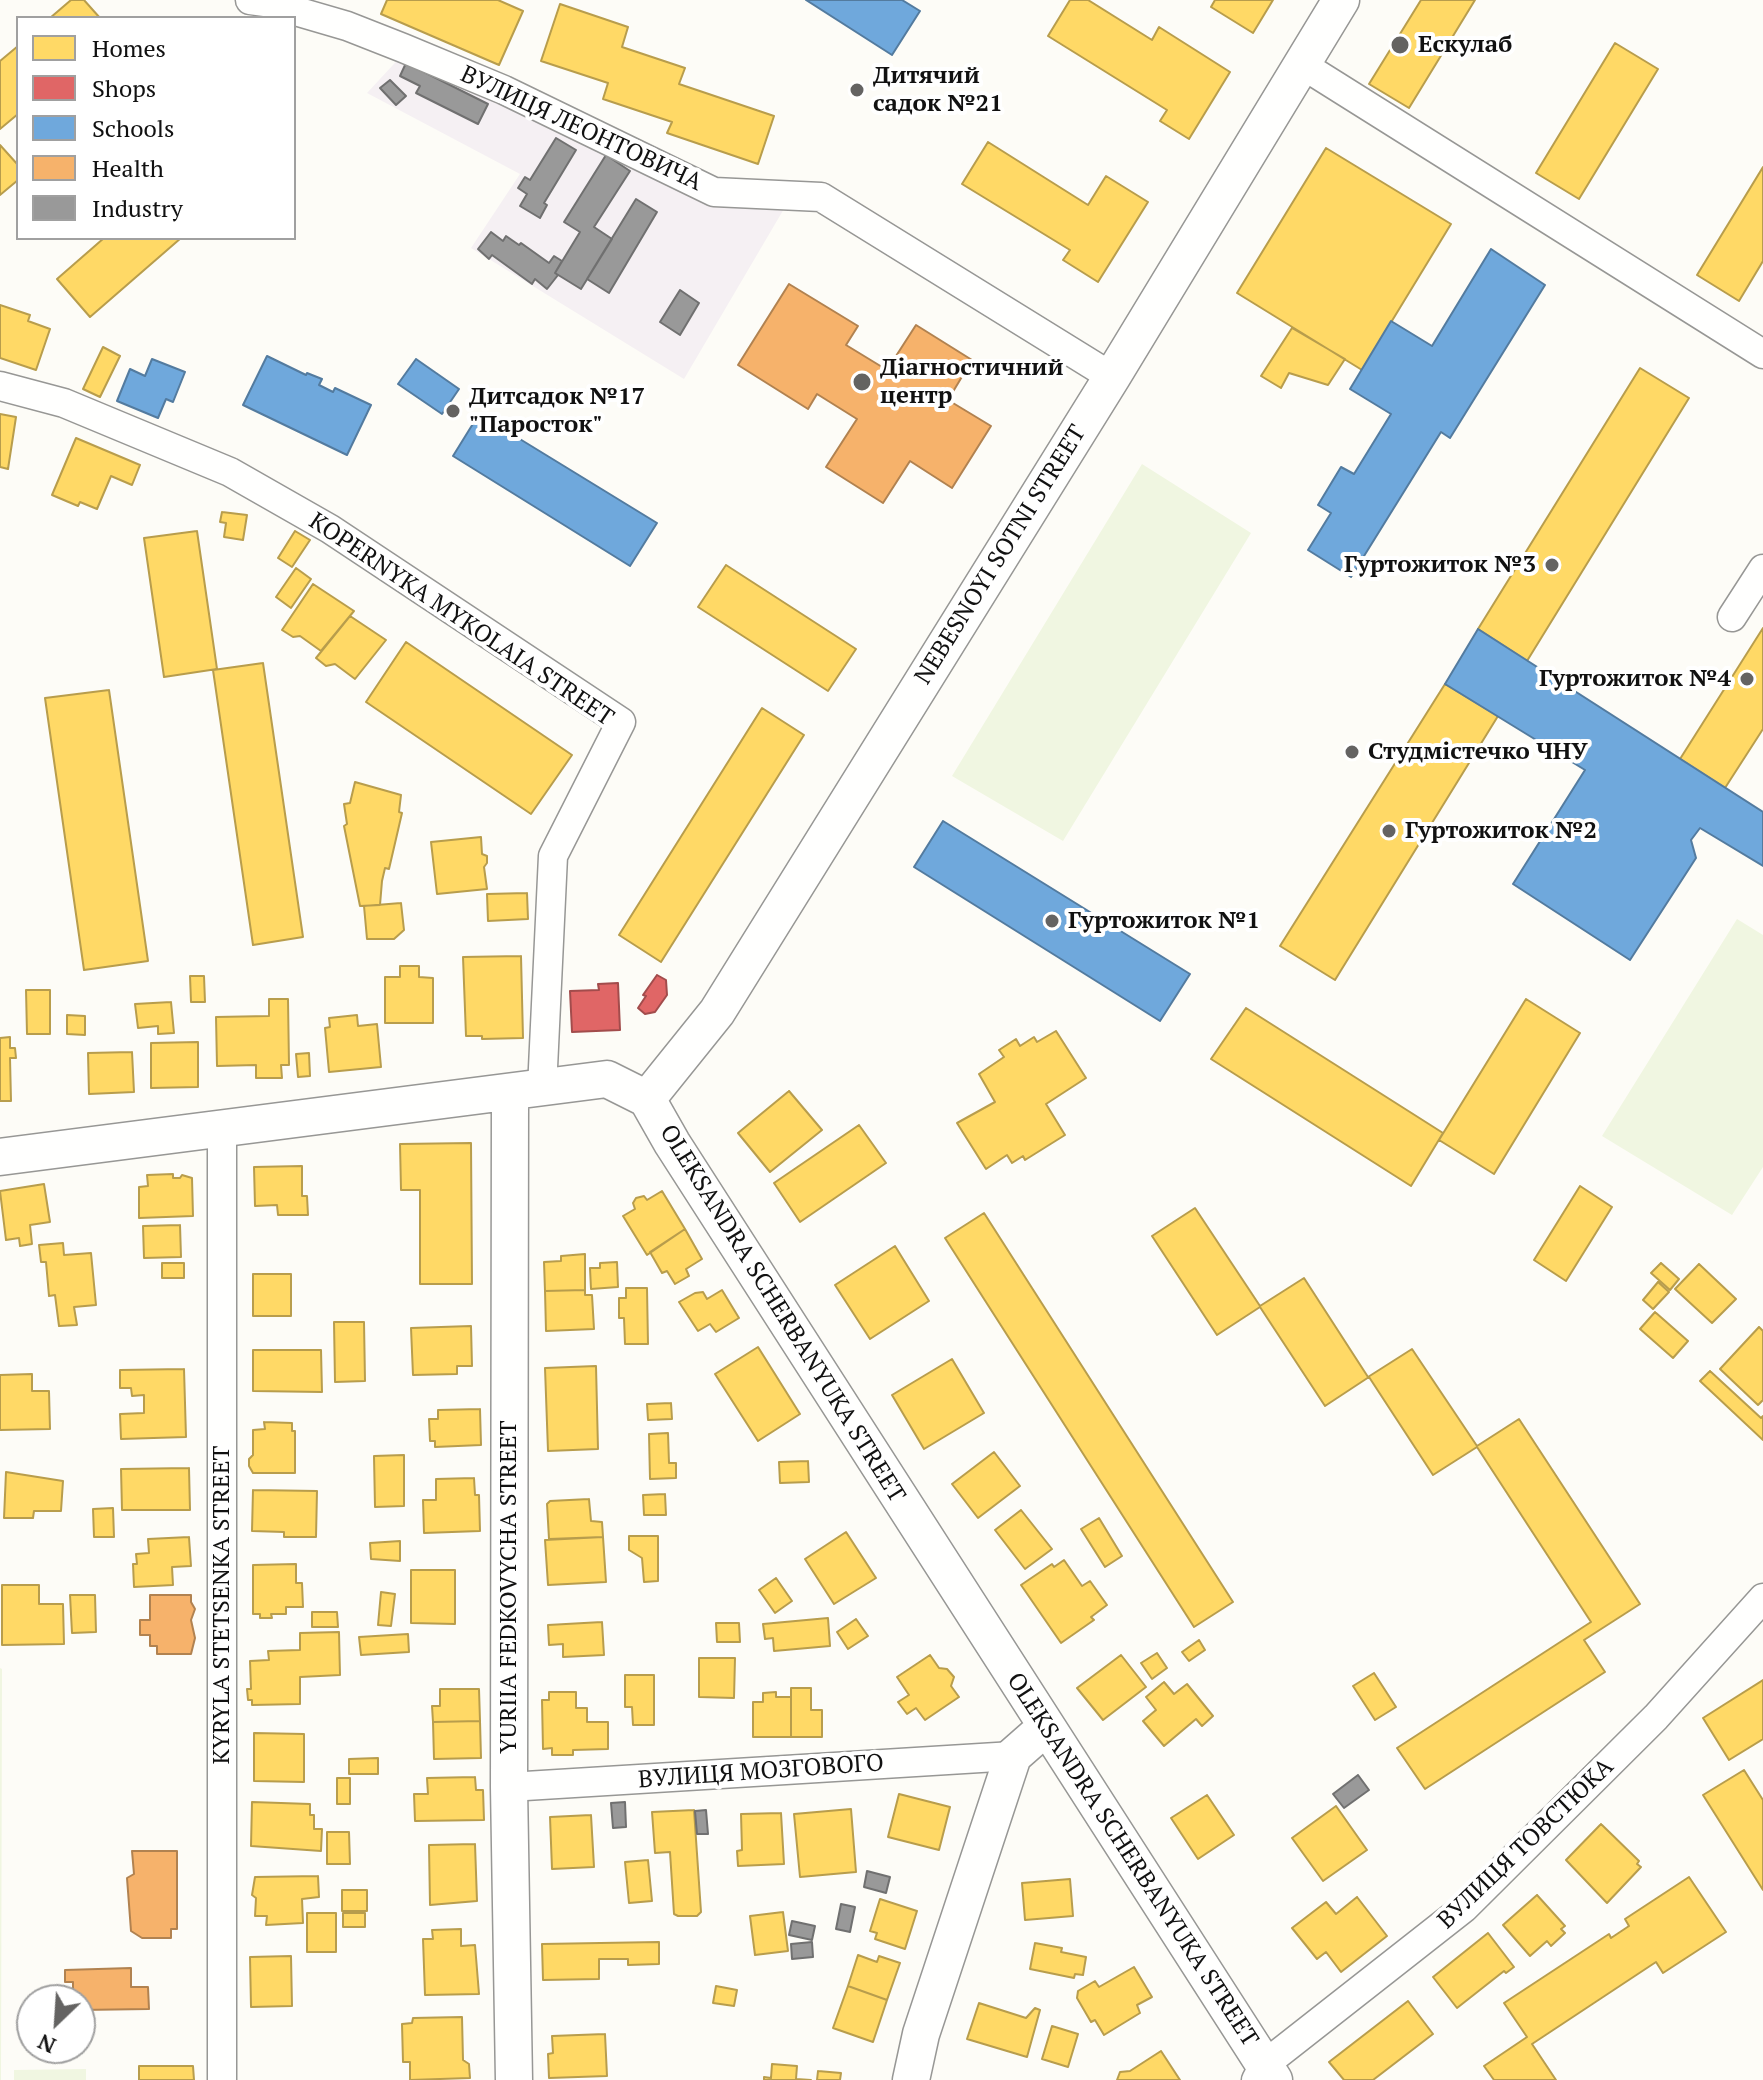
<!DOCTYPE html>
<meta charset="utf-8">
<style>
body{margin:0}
#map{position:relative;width:1763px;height:2080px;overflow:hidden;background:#fdfcf7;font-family:"PT Serif",serif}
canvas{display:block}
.legend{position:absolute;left:16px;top:16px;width:280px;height:224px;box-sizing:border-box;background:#fff;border:2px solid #a0a0a0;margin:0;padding:10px 14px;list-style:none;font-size:24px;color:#111}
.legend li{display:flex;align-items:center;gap:16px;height:40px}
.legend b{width:40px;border:2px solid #a0a0a0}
.north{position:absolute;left:16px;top:1984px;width:80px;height:80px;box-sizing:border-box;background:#fff;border:2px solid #a0a0a0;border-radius:50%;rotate:205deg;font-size:22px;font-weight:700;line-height:32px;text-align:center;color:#111}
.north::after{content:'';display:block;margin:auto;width:28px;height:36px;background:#646362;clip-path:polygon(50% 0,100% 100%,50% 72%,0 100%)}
</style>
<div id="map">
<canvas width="1763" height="2080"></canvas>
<ul class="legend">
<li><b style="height:22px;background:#ffd966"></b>Homes</li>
<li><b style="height:22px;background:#e06666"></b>Shops</li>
<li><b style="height:22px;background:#6fa8dc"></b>Schools</li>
<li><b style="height:22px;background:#f6b26b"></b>Health</li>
<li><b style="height:22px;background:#999"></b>Industry</li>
</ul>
<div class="north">N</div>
</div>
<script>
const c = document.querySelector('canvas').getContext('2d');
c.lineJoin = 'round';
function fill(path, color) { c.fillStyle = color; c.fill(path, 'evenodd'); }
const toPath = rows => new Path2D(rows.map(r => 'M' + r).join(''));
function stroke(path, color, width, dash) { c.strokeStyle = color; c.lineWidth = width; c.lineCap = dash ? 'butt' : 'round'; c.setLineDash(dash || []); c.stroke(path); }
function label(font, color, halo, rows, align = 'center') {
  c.font = font + ' "PT Serif",serif'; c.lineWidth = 8; c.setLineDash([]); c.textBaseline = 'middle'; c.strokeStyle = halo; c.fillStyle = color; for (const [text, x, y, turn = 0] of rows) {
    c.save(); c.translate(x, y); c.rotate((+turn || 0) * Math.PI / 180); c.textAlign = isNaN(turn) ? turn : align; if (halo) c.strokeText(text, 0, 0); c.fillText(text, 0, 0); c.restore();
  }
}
const industrial = toPath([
 [405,52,598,139,788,202,684,379,471,248,520,174,367,93]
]);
const pitch = toPath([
 [1142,464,1251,533,1063,841,952,776],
 [1737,919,1763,935,1763,1167,1732,1215,1602,1136],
 [0,1668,2,1669,1,2080,0,2080],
 [86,2069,86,2080,14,2080,14,2070]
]);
const homes = toPath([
 [71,0,84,0,100,18,50,18,71,0],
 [387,0,498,0,523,11,499,65,381,14,387,0],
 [1070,0,1088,0,1152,40,1159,27,1230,72,1189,139,1160,121,1167,110,1048,36,1070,0],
 [1215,0,1273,0,1253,33,1211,7,1215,0],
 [1421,0,1475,0,1409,108,1369,84,1421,0],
 [560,4,628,27,622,47,685,68,679,84,774,116,758,164,667,133,672,122,603,99,608,83,541,61,560,4],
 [1615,43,1658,69,1579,199,1536,173,1615,43],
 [18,46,18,114,0,129,0,61,18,46],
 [988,142,1088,205,1106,176,1148,202,1098,282,1063,260,1070,250,962,184,988,142],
 [0,145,18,165,18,180,0,195,0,145],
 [1326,148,1451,224,1362,370,1237,293,1326,148],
 [1763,167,1763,261,1739,301,1697,275,1763,167],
 [104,238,181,238,90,317,57,279,104,238],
 [0,305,30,315,28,321,50,329,36,370,0,358,0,305],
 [1292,328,1345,359,1328,385,1289,373,1281,388,1261,376,1292,328],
 [103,347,120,356,100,397,83,389,103,347],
 [1640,368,1689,398,1527,661,1478,629,1640,368],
 [0,414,16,417,8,469,0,467,0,414],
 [76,438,140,465,132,485,111,476,97,509,80,502,78,506,52,495,76,438],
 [222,512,247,515,243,540,224,537,226,523,220,522,222,512],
 [197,531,217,669,164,677,144,538,197,531],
 [295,531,310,540,292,567,278,558,295,531],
 [726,565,856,649,828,691,698,607,726,565],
 [296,568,311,579,291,608,276,597,296,568],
 [313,584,354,611,321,651,300,636,293,637,282,630,313,584],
 [350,616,386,640,355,679,335,664,326,666,316,658,350,616],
 [1763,628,1763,729,1725,788,1680,759,1763,628],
 [406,642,572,755,531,814,366,702,406,642],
 [263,663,303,937,253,945,213,670,263,663],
 [1445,684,1498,716,1335,980,1280,946,1445,684],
 [109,690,148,961,84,970,45,698,109,690],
 [762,708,804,735,661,962,619,935,762,708],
 [355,782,401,795,399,812,402,813,389,869,385,868,382,881,380,905,360,906,344,826,347,824,344,804,350,803,355,782],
 [481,837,482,854,487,856,487,863,484,867,487,889,437,894,431,842,481,837],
 [527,893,528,919,488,921,487,894,527,893],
 [401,903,404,930,394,939,367,939,364,906,401,903],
 [521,956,523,1038,482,1039,482,1036,466,1036,463,957,521,956],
 [400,966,419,966,419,977,433,978,433,1023,385,1023,385,977,400,977,400,966],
 [190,976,204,976,205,1002,191,1002,190,976],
 [26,990,50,990,50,1034,27,1034,26,990],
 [269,999,288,999,289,1065,281,1065,282,1078,256,1078,256,1065,217,1066,216,1017,269,1016,269,999],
 [1526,999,1580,1033,1494,1174,1439,1140,1526,999],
 [171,1002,174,1033,158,1034,158,1026,138,1028,135,1004,171,1002],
 [1246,1008,1443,1133,1411,1186,1211,1059,1246,1008],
 [67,1015,85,1016,85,1035,67,1034,67,1015],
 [357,1015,358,1026,377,1024,381,1067,329,1072,325,1028,330,1027,329,1018,357,1015],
 [1056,1031,1086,1078,1046,1104,1065,1135,1025,1160,1023,1156,1012,1163,1007,1155,986,1169,957,1123,995,1102,979,1074,1004,1057,999,1050,1016,1039,1020,1046,1034,1037,1037,1042,1056,1031],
 [10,1037,10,1048,15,1048,16,1058,10,1058,11,1101,0,1101,0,1038,10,1037],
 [198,1042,198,1087,151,1088,151,1043,198,1042],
 [132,1052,134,1092,89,1094,88,1053,132,1052],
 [309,1053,310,1076,298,1077,296,1054,309,1053],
 [789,1091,822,1130,770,1172,738,1133,789,1091],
 [859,1125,886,1163,800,1222,774,1183,859,1125],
 [471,1143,472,1284,420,1284,420,1190,401,1190,400,1144,471,1143],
 [302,1166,302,1196,307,1196,308,1215,278,1215,277,1205,255,1206,254,1167,302,1166],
 [173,1174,173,1178,180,1178,182,1175,192,1178,193,1216,139,1218,139,1187,148,1186,147,1175,173,1174],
 [44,1184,50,1222,30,1225,32,1244,20,1246,19,1238,6,1240,0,1191,44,1184],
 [1580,1186,1612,1207,1566,1281,1534,1260,1580,1186],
 [662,1191,685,1229,647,1255,623,1216,635,1209,633,1203,636,1198,644,1196,647,1200,662,1191],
 [1195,1208,1260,1306,1304,1278,1368,1377,1412,1349,1477,1446,1519,1419,1640,1604,1584,1640,1605,1672,1425,1789,1397,1748,1591,1622,1477,1447,1433,1475,1369,1377,1325,1406,1260,1307,1217,1335,1152,1236,1195,1208],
 [984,1213,1233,1602,1194,1627,945,1238,984,1213],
 [180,1225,181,1257,144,1258,143,1226,180,1225],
 [685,1229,702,1259,686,1269,689,1276,675,1284,667,1271,662,1273,650,1252,685,1229],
 [63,1243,64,1255,91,1253,96,1305,74,1307,77,1325,59,1326,55,1295,49,1296,46,1262,41,1262,39,1245,63,1243],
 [895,1246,929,1301,870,1339,835,1285,895,1246],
 [585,1254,585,1290,545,1291,544,1262,561,1261,561,1256,585,1254],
 [617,1262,618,1287,591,1289,590,1268,600,1268,600,1263,617,1262],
 [162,1263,184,1263,184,1278,162,1278,162,1263],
 [1661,1263,1679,1279,1670,1290,1651,1273,1661,1263],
 [1699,1264,1736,1299,1712,1323,1675,1289,1699,1264],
 [253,1274,291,1274,291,1316,253,1316,253,1274],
 [1658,1282,1669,1292,1653,1309,1643,1300,1658,1282],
 [626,1288,647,1288,648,1344,625,1344,624,1318,619,1318,619,1298,626,1298,626,1288],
 [585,1290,585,1295,592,1295,594,1329,546,1331,545,1291,585,1290],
 [722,1290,739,1318,716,1332,710,1324,698,1331,679,1302,695,1293,703,1292,707,1299,722,1290],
 [1655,1312,1688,1341,1673,1358,1640,1329,1655,1312],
 [334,1322,364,1322,365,1381,335,1382,334,1322],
 [471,1326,472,1366,457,1366,457,1374,413,1375,411,1328,471,1326],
 [1759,1327,1763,1331,1763,1400,1758,1405,1720,1369,1759,1327],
 [758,1347,800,1414,758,1441,715,1374,758,1347],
 [253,1350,321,1350,322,1392,253,1391,253,1350],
 [952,1359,984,1413,924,1449,892,1395,952,1359],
 [596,1366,598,1449,548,1451,545,1368,596,1366],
 [184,1369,186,1437,121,1439,120,1414,144,1413,144,1395,132,1396,131,1388,120,1388,120,1370,184,1369],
 [1710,1371,1761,1418,1763,1416,1763,1440,1700,1381,1710,1371],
 [32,1374,32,1391,49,1391,50,1429,0,1430,0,1375,32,1374],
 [671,1403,672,1419,648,1420,647,1404,671,1403],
 [480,1409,481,1445,435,1447,435,1441,430,1441,429,1419,438,1419,438,1410,480,1409],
 [264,1422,292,1423,292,1431,295,1431,295,1473,253,1473,249,1466,249,1459,253,1455,253,1430,265,1429,264,1422],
 [668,1433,669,1463,676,1463,676,1478,650,1479,649,1434,668,1433],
 [994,1452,1020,1486,978,1518,952,1484,994,1452],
 [404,1455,404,1506,375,1507,374,1456,404,1455],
 [808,1461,809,1482,780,1483,779,1462,808,1461],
 [189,1468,190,1510,122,1510,121,1469,189,1468],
 [6,1472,63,1481,61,1511,34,1511,33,1518,4,1518,6,1472],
 [474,1478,475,1495,479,1495,480,1531,424,1533,423,1500,436,1500,436,1479,474,1478],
 [253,1490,317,1491,316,1537,284,1537,284,1532,252,1531,253,1490],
 [665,1494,666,1515,644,1515,643,1495,665,1494],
 [589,1499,591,1521,602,1522,603,1537,549,1539,547,1504,550,1501,589,1499],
 [113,1508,114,1537,94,1537,93,1509,113,1508],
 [1021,1510,1052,1549,1025,1569,995,1530,1021,1510],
 [1099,1518,1122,1556,1105,1567,1081,1529,1099,1518],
 [846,1532,876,1578,834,1604,805,1559,846,1532],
 [629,1536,658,1536,658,1581,644,1582,642,1558,629,1550,629,1536],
 [189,1537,191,1566,172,1567,173,1585,134,1587,133,1564,137,1564,136,1554,149,1553,148,1539,189,1537],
 [603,1537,606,1582,548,1585,545,1540,603,1537],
 [400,1541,400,1561,371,1559,370,1543,400,1541],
 [1064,1560,1082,1586,1090,1581,1107,1605,1091,1617,1094,1620,1061,1643,1021,1585,1052,1564,1054,1567,1064,1560],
 [296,1564,296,1583,302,1583,303,1607,286,1607,286,1614,271,1614,272,1618,260,1618,260,1614,253,1614,253,1565,296,1564],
 [411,1570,455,1570,455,1624,411,1623,411,1570],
 [776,1578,792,1601,775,1613,759,1590,776,1578],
 [2,1585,39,1585,39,1604,63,1604,64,1644,2,1645,2,1585],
 [381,1592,395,1594,391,1626,378,1625,381,1592],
 [70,1595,95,1595,96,1632,72,1633,70,1595],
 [312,1612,337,1612,338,1627,312,1627,312,1612],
 [828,1618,830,1646,774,1651,773,1638,765,1639,763,1624,828,1618],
 [856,1619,868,1636,848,1649,837,1632,856,1619],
 [602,1622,604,1655,563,1657,563,1644,549,1645,548,1625,602,1622],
 [716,1623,739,1623,740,1642,717,1642,716,1623],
 [339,1632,340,1675,300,1677,300,1704,252,1705,252,1700,248,1700,247,1689,251,1689,250,1661,269,1660,268,1651,300,1650,300,1633,339,1632],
 [408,1634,409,1652,361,1655,359,1637,408,1634],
 [1199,1640,1205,1650,1189,1661,1182,1652,1199,1640],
 [1157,1653,1167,1668,1152,1679,1141,1663,1157,1653],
 [930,1655,939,1668,947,1669,954,1677,951,1686,959,1697,925,1720,916,1708,907,1714,898,1702,909,1695,897,1677,930,1655],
 [1121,1655,1146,1687,1103,1720,1077,1688,1121,1655],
 [699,1658,735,1658,734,1698,699,1697,699,1658],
 [1374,1673,1396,1707,1375,1720,1353,1686,1374,1673],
 [625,1675,654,1675,654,1725,633,1725,632,1707,625,1707,625,1675],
 [1763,1680,1763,1739,1729,1760,1703,1718,1763,1680],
 [1164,1682,1174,1694,1187,1684,1213,1716,1202,1726,1196,1719,1164,1746,1143,1721,1156,1710,1146,1697,1164,1682],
 [791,1688,811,1688,811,1710,822,1710,822,1737,791,1737,791,1688],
 [440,1689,479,1689,480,1721,433,1722,432,1706,440,1706,440,1689],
 [549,1692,576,1692,576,1708,587,1708,587,1722,608,1722,608,1749,573,1750,573,1755,552,1755,552,1748,543,1749,542,1700,549,1700,549,1692],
 [776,1692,776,1697,791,1697,791,1737,753,1737,753,1702,763,1702,763,1693,776,1692],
 [480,1721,481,1758,434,1759,433,1722,480,1721],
 [254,1733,304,1734,304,1782,254,1781,254,1733],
 [378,1758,378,1774,349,1774,349,1759,378,1758],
 [1744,1770,1763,1800,1763,1890,1703,1795,1744,1770],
 [475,1777,476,1790,483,1790,484,1820,415,1821,414,1794,428,1794,427,1778,475,1777],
 [337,1778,350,1778,350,1804,337,1804,337,1778],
 [899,1794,950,1807,939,1850,888,1837,899,1794],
 [1207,1795,1234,1835,1198,1859,1171,1818,1207,1795],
 [252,1802,310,1804,310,1815,314,1815,314,1829,322,1829,321,1851,251,1846,252,1802],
 [1336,1806,1367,1850,1323,1881,1292,1838,1336,1806],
 [851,1809,856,1872,800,1877,794,1814,851,1809],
 [694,1810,701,1912,697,1916,678,1916,674,1914,670,1852,655,1853,652,1812,694,1810],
 [781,1813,784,1864,738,1866,737,1851,742,1850,741,1814,781,1813],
 [591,1815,594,1867,552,1869,550,1817,591,1815],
 [1601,1824,1639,1861,1637,1864,1641,1867,1607,1903,1566,1860,1601,1824],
 [327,1832,349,1832,350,1864,327,1864,327,1832],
 [475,1844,477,1901,430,1905,429,1845,475,1844],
 [648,1860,652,1901,629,1903,625,1862,648,1860],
 [318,1876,319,1897,302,1899,303,1923,266,1925,267,1916,255,1916,256,1898,252,1895,255,1877,318,1876],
 [1689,1877,1726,1932,1663,1973,1656,1962,1532,2044,1556,2080,1494,2080,1484,2066,1527,2037,1504,2003,1609,1934,1611,1938,1629,1926,1625,1919,1689,1877],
 [1070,1879,1073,1916,1025,1920,1022,1883,1070,1879],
 [342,1890,367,1890,367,1911,342,1911,342,1890],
 [1537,1895,1565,1926,1561,1929,1565,1933,1551,1946,1547,1941,1530,1956,1503,1925,1537,1895],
 [1357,1897,1387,1936,1341,1972,1326,1952,1317,1959,1292,1928,1326,1902,1336,1914,1357,1897],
 [880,1899,917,1911,905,1949,875,1939,877,1933,870,1931,880,1899],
 [783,1912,788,1951,755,1955,750,1916,783,1912],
 [307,1913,336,1913,336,1952,307,1952,307,1913],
 [343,1913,365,1913,365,1927,343,1927,343,1913],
 [461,1929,461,1946,475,1945,479,1994,425,1995,423,1939,433,1939,432,1930,461,1929],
 [1488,1933,1514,1967,1506,1973,1504,1971,1457,2008,1433,1977,1488,1933],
 [659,1942,659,1964,628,1965,628,1959,599,1959,599,1979,543,1980,542,1944,659,1942],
 [1035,1943,1062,1948,1061,1952,1086,1957,1083,1975,1075,1974,1074,1978,1030,1969,1035,1943],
 [858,1955,877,1962,879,1956,900,1963,887,2000,848,1986,858,1955],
 [291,1956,292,2006,251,2007,250,1957,291,1956],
 [1134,1967,1152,1997,1137,2005,1140,2013,1104,2035,1095,2020,1091,2022,1077,1998,1078,1991,1095,1981,1099,1987,1134,1967],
 [716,1986,737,1990,734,2006,713,2003,716,1986],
 [848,1986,887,2000,873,2042,833,2028,848,1986],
 [1408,2001,1433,2034,1373,2080,1344,2080,1329,2062,1408,2001],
 [979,2003,1026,2018,1035,2008,1040,2010,1027,2057,967,2039,979,2003],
 [462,2017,463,2060,469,2064,470,2078,410,2080,410,2062,403,2062,402,2024,412,2023,413,2018,462,2017],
 [1052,2026,1078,2034,1068,2067,1042,2059,1052,2026],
 [605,2034,607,2076,549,2078,548,2054,553,2053,552,2036,605,2034],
 [1161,2051,1180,2080,1117,2080,1120,2072,1130,2071,1161,2051],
 [772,2064,797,2066,796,2079,811,2080,764,2080,764,2077,771,2078,772,2064],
 [139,2066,193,2066,194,2080,139,2080,139,2066],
 [818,2071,841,2073,840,2080,817,2080,818,2071]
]);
const shops = toPath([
 [657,975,666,980,667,995,655,1012,645,1014,638,1008,646,996,643,995,657,975],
 [618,983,620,1030,572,1032,570,991,599,990,598,984,618,983]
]);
const schools = toPath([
 [806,0,902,0,920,11,892,55,806,0],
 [1491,249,1545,285,1450,438,1441,432,1351,577,1308,550,1331,513,1318,505,1341,467,1354,474,1391,414,1350,389,1391,321,1432,346,1491,249],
 [267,356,306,375,307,373,322,379,319,385,333,392,335,388,371,405,347,455,243,405,267,356],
 [152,359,185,372,173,402,166,399,158,418,117,401,130,369,145,376,152,359],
 [416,359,459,389,442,414,398,384,416,359],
 [479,414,657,523,630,566,453,456,479,414],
 [1478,629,1763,812,1763,866,1700,828,1691,840,1696,858,1630,960,1513,884,1585,770,1445,684,1478,629],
 [943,821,1190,974,1160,1021,914,867,943,821]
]);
const health = toPath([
 [789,284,858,326,846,345,887,370,916,325,972,360,948,400,991,426,952,488,910,461,883,503,826,467,857,419,817,394,808,409,738,365,789,284],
 [150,1595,191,1595,191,1602,195,1609,191,1620,195,1638,191,1654,157,1654,157,1646,150,1646,150,1635,140,1635,140,1620,150,1620,150,1595],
 [132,1851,177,1851,177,1929,171,1929,171,1938,142,1938,131,1931,127,1878,134,1874,132,1851],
 [131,1968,131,1987,148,1987,149,2009,80,2010,80,2000,73,2000,73,1982,65,1982,65,1970,131,1968]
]);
const industry = toPath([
 [406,63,488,104,478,124,416,93,420,86,400,76,406,63],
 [390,80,406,96,396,105,380,88,390,80],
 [556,138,576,150,544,203,547,205,540,218,520,206,527,194,518,188,525,177,530,180,556,138],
 [606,155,630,171,594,227,612,239,581,289,555,273,580,232,564,222,606,155],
 [636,199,657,212,609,293,587,279,636,199],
 [491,232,503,241,506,236,519,245,521,243,549,263,554,256,562,261,555,273,558,275,547,289,535,279,532,284,492,255,489,259,478,249,491,232],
 [680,290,699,303,680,335,660,322,680,290],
 [1358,1775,1369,1790,1344,1808,1333,1794,1358,1775],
 [625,1802,626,1827,613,1828,611,1803,625,1802],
 [706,1810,708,1834,697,1834,695,1811,706,1810],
 [867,1871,890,1877,886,1893,864,1887,867,1871],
 [841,1904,855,1907,850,1932,836,1929,841,1904],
 [792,1921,815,1926,812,1940,789,1935,792,1921],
 [812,1942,813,1957,792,1959,791,1944,812,1942]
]);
const minor = toPath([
 [250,0,265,2,347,26,403,48,504,90,714,192,821,197,1112,377],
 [1301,64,1763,354],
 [0,386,64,403,230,472,330,529,621,722,553,856,542,1089],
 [1732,617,1763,569],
 [509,1787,1013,1756],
 [222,2080,222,1130],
 [1256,2080,1264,2065,1464,1908,1656,1717,1763,1598]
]);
const tertiary = toPath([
 [510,1093,509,1787,514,2080],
 [647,1099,717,1012,1112,377,1341,0],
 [0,1157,607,1079,647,1099,672,1143,1274,2080],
 [911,2080,921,2034,1013,1756,1046,1727]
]);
const markers = [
 [1400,45,10,"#646362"],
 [857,90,8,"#646362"],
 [862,382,10,"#646362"],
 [453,411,8,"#646362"],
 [1552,565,8,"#646362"],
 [1747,679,8,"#646362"],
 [1352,752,8,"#646362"],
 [1389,831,8,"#646362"],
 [1052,921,8,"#646362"]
];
const poiNames = [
 ["Ескулаб",1418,45],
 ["Дитячий",873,76],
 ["садок №21",873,104],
 ["Діагностичний",880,368],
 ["центр",880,396],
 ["Дитсадок №17",469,397],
 ["\"Паросток\"",469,425],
 ["Гуртожиток №3",1536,565,"right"],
 ["Гуртожиток №4",1731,679,"right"],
 ["Студмістечко ЧНУ",1368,752],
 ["Гуртожиток №2",1405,831],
 ["Гуртожиток №1",1068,921]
];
const streetNames = [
 ["ВУЛИЦЯ ЛЕОНТОВИЧА",581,129,25],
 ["NEBESNOYI SOTNI STREET",1001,555,-58],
 ["KOPERNYKA MYKOLAIA STREET",461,620,34],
 ["OLEKSANDRA SCHERBANYUKA STREET",782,1314,58],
 ["YURIIA FEDKOVYCHA STREET",509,1587,-90],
 ["KYRYLA STETSENKA STREET",222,1605,-90],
 ["ВУЛИЦЯ МОЗГОВОГО",761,1772,-4],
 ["ВУЛИЦЯ ТОВСТЮКА",1526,1844,-44],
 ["OLEKSANDRA SCHERBANYUKA STREET",1132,1860,57]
];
fill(industrial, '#f5f0f3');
fill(pitch, '#f0f6e1');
fill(homes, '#ffd966');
stroke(homes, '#b89d4c', 2);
fill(shops, '#e06666');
stroke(shops, '#a24c4c', 2);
fill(schools, '#6fa8dc');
stroke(schools, '#537b9f', 2);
fill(health, '#f6b26b');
stroke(health, '#b18250', 2);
fill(industry, '#999');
stroke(industry, '#707070', 2);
stroke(minor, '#979795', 31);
stroke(tertiary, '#979795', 39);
stroke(minor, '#fffffe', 28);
stroke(tertiary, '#fffffe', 36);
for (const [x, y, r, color] of markers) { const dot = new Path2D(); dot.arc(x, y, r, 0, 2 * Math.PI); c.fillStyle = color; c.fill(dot); stroke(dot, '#fff', 3); }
label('bold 24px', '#111', '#fff', poiNames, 'left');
label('24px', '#111', '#fff', streetNames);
</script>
